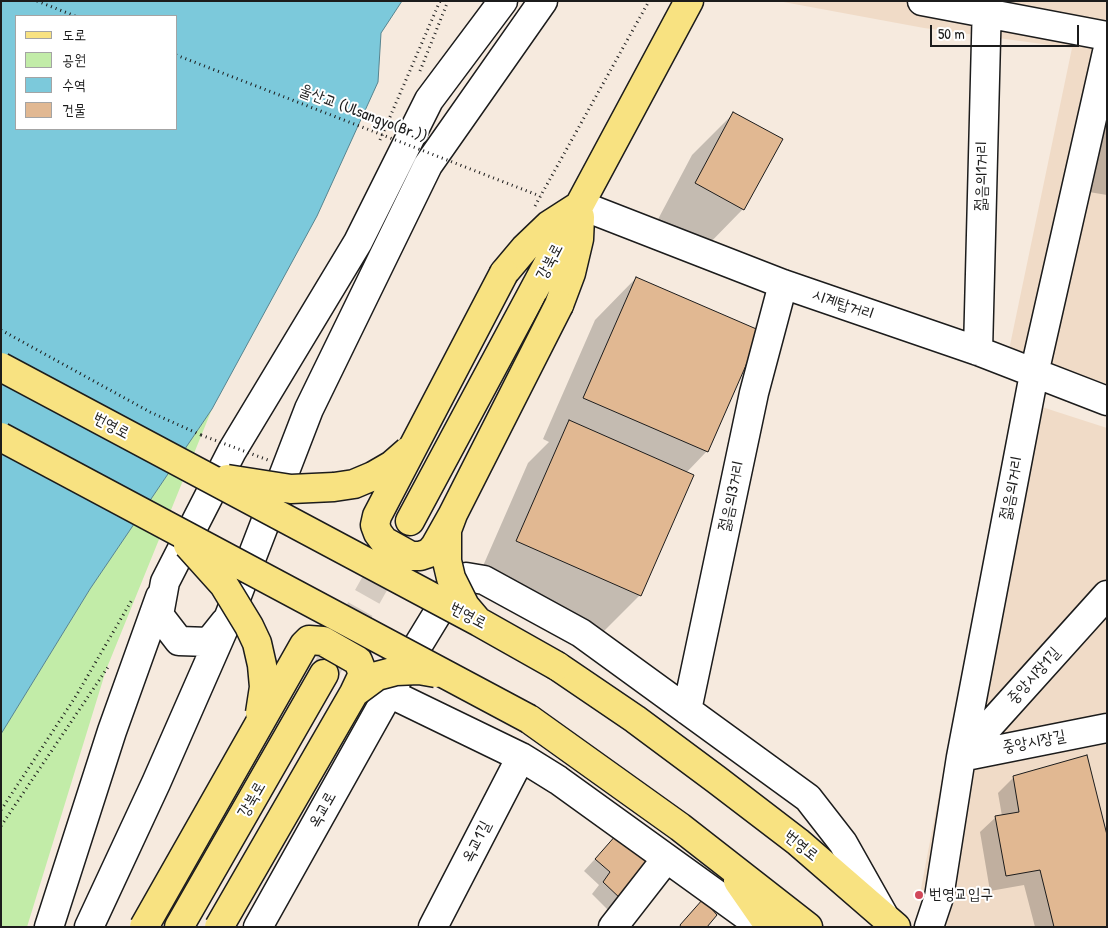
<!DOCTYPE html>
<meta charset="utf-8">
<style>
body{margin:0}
#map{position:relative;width:1108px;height:928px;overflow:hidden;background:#f6eade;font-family:"Patrick Hand","Poor Story",sans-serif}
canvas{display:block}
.frame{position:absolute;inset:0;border:2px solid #1c1c1c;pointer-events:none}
.legend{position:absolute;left:15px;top:15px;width:162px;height:115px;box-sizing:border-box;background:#fff;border:1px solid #a4a4a4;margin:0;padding:6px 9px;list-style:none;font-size:15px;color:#1c1c1c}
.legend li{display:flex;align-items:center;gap:10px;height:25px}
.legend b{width:25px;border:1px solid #a4a4a4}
.scale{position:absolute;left:930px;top:25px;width:149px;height:22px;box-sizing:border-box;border:2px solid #1c1c1c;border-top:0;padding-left:6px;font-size:15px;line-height:18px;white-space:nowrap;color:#1c1c1c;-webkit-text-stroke:4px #fff;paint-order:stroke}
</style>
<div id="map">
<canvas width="1108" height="928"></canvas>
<div class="frame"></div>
<ul class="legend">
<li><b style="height:6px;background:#f8e281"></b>도로</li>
<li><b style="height:14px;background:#c2eca8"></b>공원</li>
<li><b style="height:14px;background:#7cc9db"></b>수역</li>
<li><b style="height:14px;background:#e1b892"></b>건물</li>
</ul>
<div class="scale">50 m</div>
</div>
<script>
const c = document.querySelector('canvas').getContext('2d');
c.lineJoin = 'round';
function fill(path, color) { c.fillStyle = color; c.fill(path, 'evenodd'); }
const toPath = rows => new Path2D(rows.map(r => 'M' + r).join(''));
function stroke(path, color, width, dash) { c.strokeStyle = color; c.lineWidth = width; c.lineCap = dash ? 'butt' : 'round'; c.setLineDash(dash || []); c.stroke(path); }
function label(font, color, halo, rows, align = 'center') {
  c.font = font + ' "Patrick Hand","Poor Story",sans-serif'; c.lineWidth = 4; c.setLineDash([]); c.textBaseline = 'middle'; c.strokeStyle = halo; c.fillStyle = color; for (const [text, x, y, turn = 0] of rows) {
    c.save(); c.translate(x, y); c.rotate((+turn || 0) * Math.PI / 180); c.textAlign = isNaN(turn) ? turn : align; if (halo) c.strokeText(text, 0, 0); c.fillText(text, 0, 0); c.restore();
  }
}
const built = toPath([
 [778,1,1107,1,1107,384,1009,350,1072,48,924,28],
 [1014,398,1107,428,1107,927,948,927,920,894]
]);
const green = toPath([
 [212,409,106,670,27,927,1,927,1,734,90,589]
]);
const water = toPath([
 [1,1,402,1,381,33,378,82,317,216,212,409,90,589,1,734,1,1],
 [16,16,176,16,176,129,16,129,16,16]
]);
const shadow = toPath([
 [1107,103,1107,195,1089,192],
 [733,114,743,209,702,251,655,225,692,155],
 [636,278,707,451,686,473,640,595,599,636,476,582,528,463,549,442,543,439,595,320],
 [1014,777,1107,927,1035,927,1024,885,990,891,980,832,996,817,1002,816,998,793],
 [605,848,648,863,609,911,592,894,599,885,584,871]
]);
const building = toPath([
 [733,112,783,139,744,210,695,183,733,112],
 [636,277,761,331,708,452,583,398,636,277],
 [569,420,694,475,641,596,516,541,569,420],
 [1087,755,1107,835,1107,927,1054,927,1040,870,1006,876,995,816,1019,812,1013,776,1087,755],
 [617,834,650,863,622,900,603,882,610,872,595,859,617,834],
 [703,899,717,915,707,927,681,927,680,925,703,899]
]);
const majorTunnel = toPath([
 [326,670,410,521]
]);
const path = toPath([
 [37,1,75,16],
 [420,71,448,1],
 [380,140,440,1],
 [535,206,649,1],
 [1,330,150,412,201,435],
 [1,810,76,696,133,598],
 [1,826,108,667]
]);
const minor = toPath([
 [922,1,1107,36],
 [580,205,783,284,978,351,1107,401],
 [978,351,987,1],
 [225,622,209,642,179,641,159,615,165,582,232,451,358,242,429,100,503,1],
 [389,693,521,757,558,780,762,927],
 [687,710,754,393,783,284],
 [961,757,1107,595],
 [961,757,1107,728],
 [49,927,112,731,160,597],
 [89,927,156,783,228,619,309,409,428,165,543,1],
 [258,927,389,693,456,583,466,577,484,580,581,633,808,798,843,843,883,914],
 [433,927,521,757],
 [613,927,666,859],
 [929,927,939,897,961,757,1034,374,1107,52]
]);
const major = toPath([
 [504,273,525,248,549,225,577,207],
 [559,305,571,273,579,239,580,217],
 [410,521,689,1],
 [557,666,635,719,717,780,798,842,896,927],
 [529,719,680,827,808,927],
 [738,881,770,927],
 [179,927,324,674]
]);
const pathBridge = toPath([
 [176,55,540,196],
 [201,435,268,460]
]);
const majorBridge = toPath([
 [1,367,479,622,557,666],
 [1,437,529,719],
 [227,479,291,489,334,487,354,484,373,476,392,465,408,451],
 [453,514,435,546,429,553,420,556,411,556,384,541,378,533,375,525,377,516,504,273],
 [188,545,224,585,249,626,257,643,262,665,264,687,260,713],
 [476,619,465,606,451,578,447,561,447,530,453,514,559,305],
 [144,927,304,645,309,640,323,641,358,661,363,674,354,693],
 [219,927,354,693,377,676,396,671,419,670,436,673]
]);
const markers = [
 [919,895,5,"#d1495b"]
];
const streetNames = [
 ["울산교 (Ulsangyo(Br.))",363,114,21],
 ["젊음의1거리",982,176,-89],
 ["강북로",550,262,-62],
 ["시계탑거리",843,305,19],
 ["번영로",111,426,28],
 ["젊음의거리",1012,488,-79],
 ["젊음의3거리",732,496,-78],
 ["번영로",468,616,28],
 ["중앙시장1길",1034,676,-48],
 ["중앙시장길",1034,742,-11],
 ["강북로",252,800,-60],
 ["옥교로",323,810,-61],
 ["옥교1길",477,842,-63],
 ["번영로",801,846,39]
];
const poiNames = [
 ["번영교입구",929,895]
];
fill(built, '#f0dbc7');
fill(green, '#c2eca8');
fill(water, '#7cc9db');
stroke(water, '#56848f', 1);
fill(shadow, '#0003');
fill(building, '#e1b892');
stroke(building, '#1c1c1c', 1);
stroke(majorTunnel, '#d5cbc1', 28, [28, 14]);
stroke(minor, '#1c1c1c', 31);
stroke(major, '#1c1c1c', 31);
stroke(path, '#1c1c1c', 3, [1, 4]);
stroke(minor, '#fff', 28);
stroke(major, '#f8e281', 28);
stroke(majorBridge, '#1c1c1c', 31, []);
stroke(pathBridge, '#1c1c1c', 3, [1, 4]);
stroke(majorBridge, '#f8e281', 28);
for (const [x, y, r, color] of markers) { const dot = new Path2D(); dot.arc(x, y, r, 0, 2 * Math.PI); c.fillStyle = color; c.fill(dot); stroke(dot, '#fff', 2); }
label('16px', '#1c1c1c', '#fff', streetNames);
label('16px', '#1c1c1c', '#fff', poiNames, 'left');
</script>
